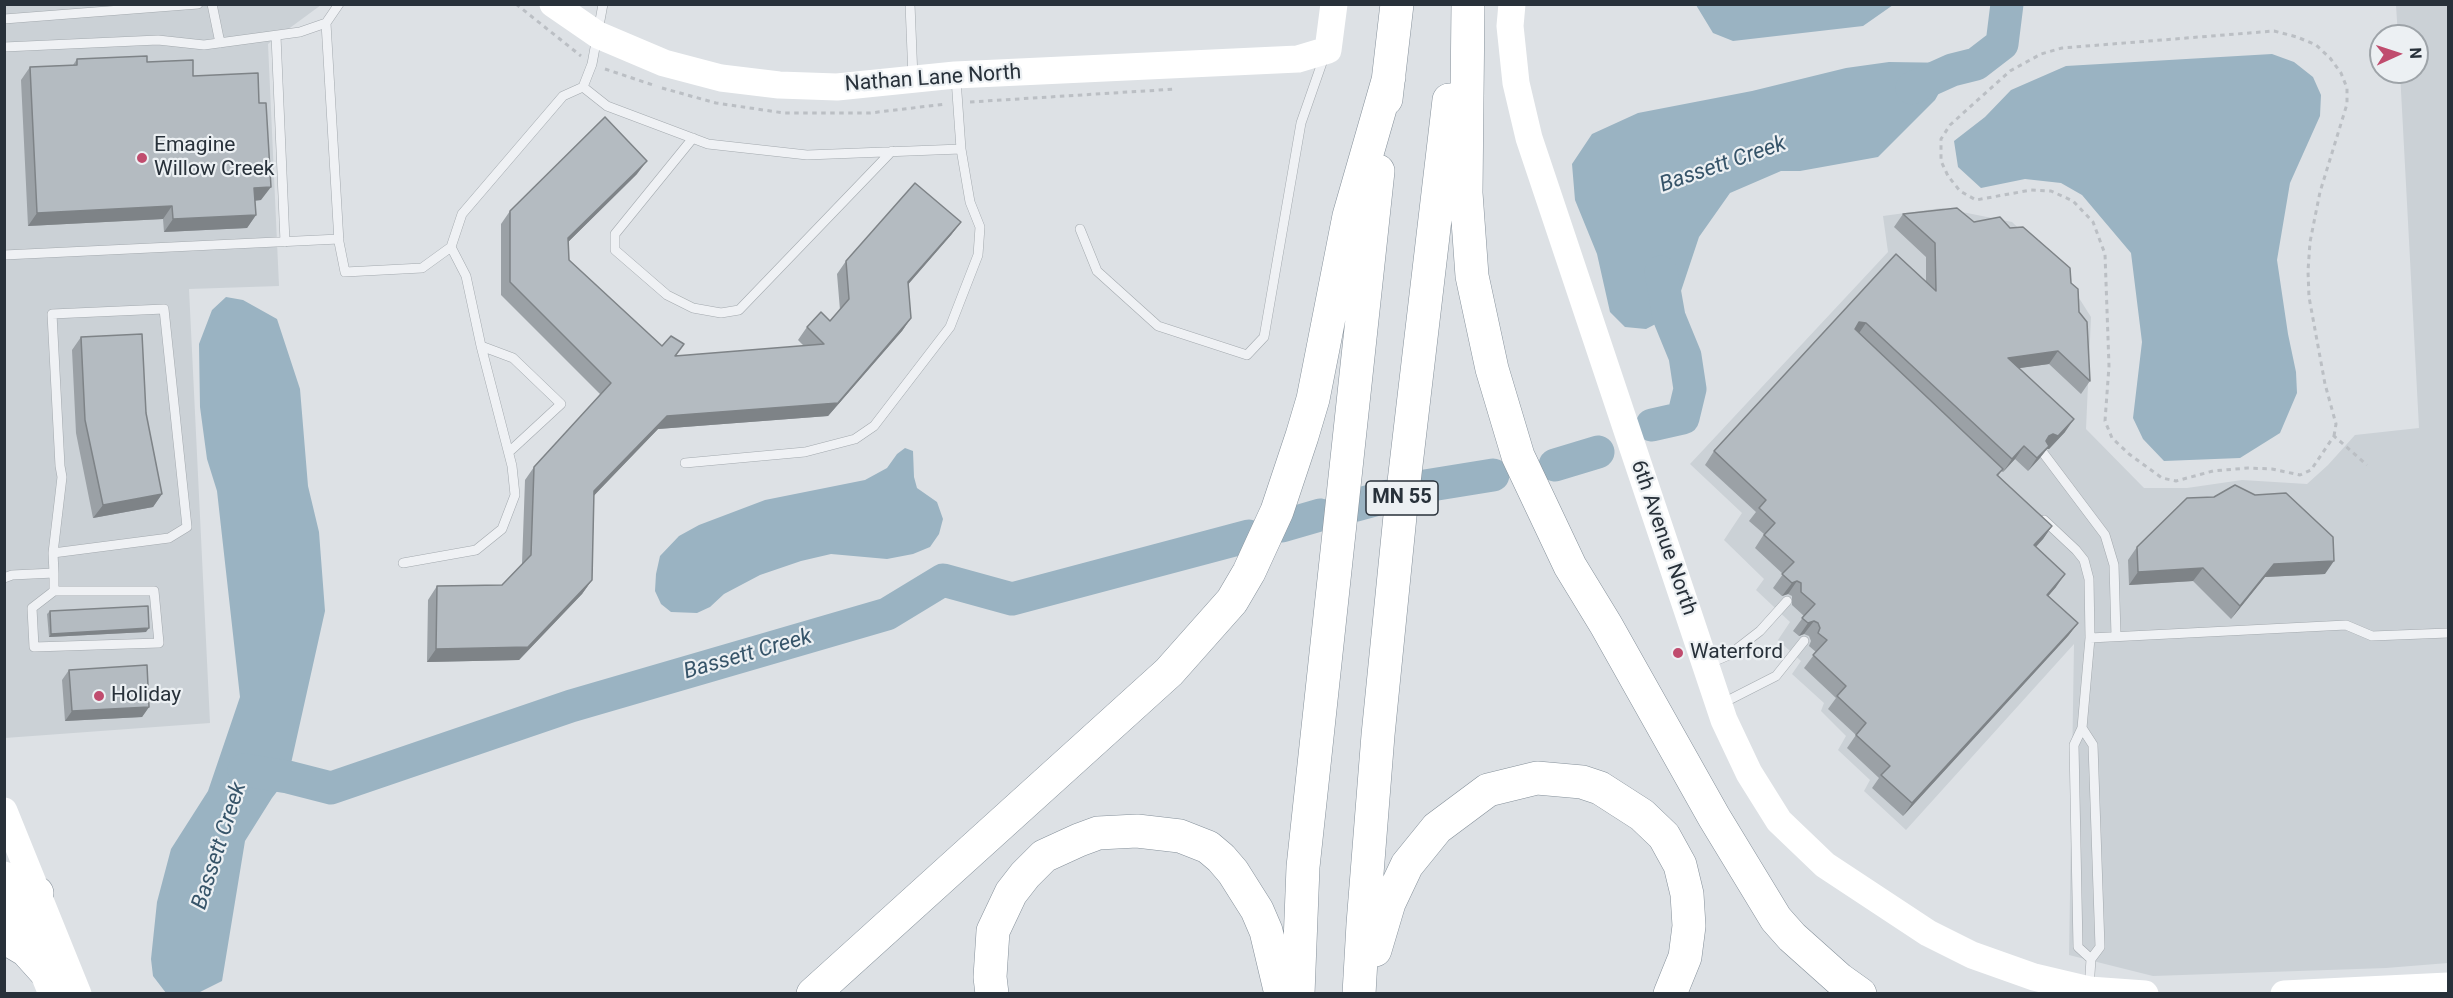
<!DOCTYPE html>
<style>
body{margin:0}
#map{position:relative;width:2453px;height:998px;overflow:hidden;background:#dde1e5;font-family:Roboto,sans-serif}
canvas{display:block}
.frame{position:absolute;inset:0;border:6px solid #28313a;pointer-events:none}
.north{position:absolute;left:2369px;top:24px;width:60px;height:60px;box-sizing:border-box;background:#ecf0f3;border:2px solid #9ea4a9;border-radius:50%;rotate:87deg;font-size:16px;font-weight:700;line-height:24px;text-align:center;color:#28313a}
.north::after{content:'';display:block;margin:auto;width:21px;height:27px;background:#c04c6e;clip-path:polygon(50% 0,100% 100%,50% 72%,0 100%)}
</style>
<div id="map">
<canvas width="2453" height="998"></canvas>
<div class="frame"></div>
<div class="north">N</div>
</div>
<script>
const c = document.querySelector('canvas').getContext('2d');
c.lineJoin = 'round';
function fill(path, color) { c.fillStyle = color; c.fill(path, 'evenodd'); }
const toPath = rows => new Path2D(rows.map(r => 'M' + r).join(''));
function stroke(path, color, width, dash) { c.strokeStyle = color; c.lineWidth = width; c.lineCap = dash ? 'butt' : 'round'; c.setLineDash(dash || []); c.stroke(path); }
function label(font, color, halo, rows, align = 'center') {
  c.font = font + ' Roboto,sans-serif'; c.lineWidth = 4.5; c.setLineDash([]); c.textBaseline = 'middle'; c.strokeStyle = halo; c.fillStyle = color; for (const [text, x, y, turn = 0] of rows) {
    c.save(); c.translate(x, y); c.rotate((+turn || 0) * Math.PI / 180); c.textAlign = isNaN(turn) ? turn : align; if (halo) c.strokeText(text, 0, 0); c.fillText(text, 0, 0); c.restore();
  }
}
const built = toPath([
 [5,5,321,5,268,44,279,286,189,289,210,723,5,738],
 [2396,5,2448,5,2448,963,2386,968,2153,976,2069,955,2074,644,1906,830,1864,791,1870,780,1838,750,1846,736,1821,711,1824,703,1792,674,1801,661,1778,640,1790,622,1756,590,1764,579,1724,540,1742,513,1690,464,1888,252,1883,216,1942,208,2012,222,2060,268,2091,317,2086,429,2144,488,2187,488,2242,480,2307,484,2328,465,2355,435,2419,428,2400,72,2417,72,2417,36,2398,36]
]);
const water = toPath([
 [1696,5,1893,5,1863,26,1733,41,1713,33],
 [2272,54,2294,62,2313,77,2321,95,2320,116,2290,183,2277,260,2288,334,2296,372,2297,393,2280,433,2240,458,2164,461,2143,439,2133,418,2142,342,2131,253,2082,195,2061,183,2025,179,1981,188,1958,167,1954,141,1985,117,2011,90,2066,66],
 [1889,62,1956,63,1935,100,1878,157,1800,171,1781,171,1730,193,1699,237,1673,315,1646,329,1625,327,1610,312,1597,254,1575,200,1572,164,1592,134,1638,113,1752,91,1846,68],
 [226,297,243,300,277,319,300,389,308,486,319,532,325,611,288,777,272,798,245,841,222,981,198,993,166,993,153,976,151,959,157,902,171,849,208,791,240,697,217,491,207,459,200,407,199,344,212,310],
 [905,448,913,451,914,477,917,488,937,502,943,519,939,534,930,547,913,554,887,559,831,554,801,561,760,575,724,594,710,607,697,613,671,612,661,604,655,591,656,574,660,556,679,536,699,525,765,500,865,480,887,468,897,454]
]);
const river = toPath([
 [1912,88,1952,70,1976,64,2002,44,2007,4],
 [1652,425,1683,418,1690,389,1685,356,1669,317,1661,272],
 [1555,465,1598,452],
 [1425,486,1493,475],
 [1356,505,1389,496],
 [1282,526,1320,515],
 [244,770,288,777,331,788,571,706,887,614,943,580,1012,599,1249,536]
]);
const path = toPath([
 [516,4,581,56],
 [605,69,656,86],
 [662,88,716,103,784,113,870,113,946,104],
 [970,102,1176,89],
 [2334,436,2336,424,2325,384,2309,297,2308,271,2310,242,2320,192,2347,104,2347,88,2341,73,2330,58,2316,45,2297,37,2274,31,2062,48,2041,54,2010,71,1950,125,1941,139,1941,161,1948,176,1960,191,1976,200,2031,190,2051,191,2073,201,2093,222,2105,254,2109,366,2105,421,2112,438,2129,454,2162,478,2176,481,2213,471,2248,468,2272,469,2300,475,2311,470,2334,436,2367,465]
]);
const lane = toPath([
 [212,4,220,43],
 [339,4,326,23,339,242,345,272,422,268,451,247,462,214,563,96,583,87],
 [603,4,592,64,583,87,607,106,708,144,807,155,961,149,956,79],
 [910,4,913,78],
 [4,19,198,4],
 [276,36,285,242],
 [4,47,158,40,204,45,300,32,326,23],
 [693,138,615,234,615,250,667,295,693,308,721,313,739,310,892,151],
 [1080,229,1097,271,1158,326,1247,355,1264,337,1301,123,1324,57],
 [4,255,339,239],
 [481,346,513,358,561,404,509,452],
 [2044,454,2105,535,2114,565,2116,636],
 [685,463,805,452,855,439,874,426,950,327,978,255,980,227,970,202,961,149],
 [2044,520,2076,550,2084,560,2089,579,2090,638],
 [403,563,476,550,502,529,515,495,512,466,481,346,466,276,451,247],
 [54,573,54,591,154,591,159,643,34,647,32,608,54,591],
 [4,578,12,575,54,573,53,553,62,477,60,466,52,314,164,309,187,527,169,538,53,553],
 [1708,664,1729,655,1760,631,1787,601],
 [1721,704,1776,676,1804,641],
 [2082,728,2093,745,2100,947,2091,959,2089,989],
 [2091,959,2078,947,2074,745,2082,728,2090,638,2346,625,2372,636,2448,633]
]);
const secondary = toPath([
 [553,4,598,35,664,63,721,78,779,85,837,87,955,75,1298,59,1328,50,1334,4],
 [1512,4,1510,26,1516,83,1529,138,1724,720,1749,773,1779,821,1825,865,1928,933,1972,955,2034,977,2089,990,2145,994],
 [4,811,78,994],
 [4,875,52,994],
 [2284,994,2448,986]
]);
const highway = toPath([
 [1468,4,1466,193,1472,276,1492,369,1518,456,1570,566,1606,625,1714,817,1776,919,1792,937,1839,979,1860,994],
 [1386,99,1397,4],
 [4,908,37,893],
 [4,937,26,950,44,970],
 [1375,950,1389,903,1407,865,1437,828,1488,790,1537,778,1582,782,1600,788,1642,815,1664,836,1680,865,1687,894,1689,926,1685,957,1670,994],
 [813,994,1169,672,1232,601,1249,572,1277,511,1302,436,1313,399,1349,216,1389,77],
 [992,994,990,977,993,931,1011,893,1025,875,1044,856,1079,840,1098,833,1137,831,1180,836,1208,847,1221,858,1233,872,1257,910,1266,931,1281,994],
 [1298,994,1303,867,1378,171],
 [1359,994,1363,924,1378,735,1400,516,1449,100]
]);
const wall = toPath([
 [77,59,147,62,193,76,259,103,261,200,255,201,256,215,247,228,164,232,163,219,28,226,21,80,30,67,73,65],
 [637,174,568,242,569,260,662,346,675,356,804,346,798,340,807,327,830,321,840,310,837,274,846,261,961,222,951,235,908,284,911,318,902,331,828,416,658,429,594,495,592,580,582,594,519,660,427,662,428,600,437,586,502,585,522,564,525,480,534,467,601,395,501,295,501,224,510,211],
 [1903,214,1974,222,2010,228,2071,283,2079,312,2090,381,2081,394,2049,364,2019,368,2065,432,2049,449,2047,449,2039,459,2028,471,2015,459,2003,472,2001,471,1998,476,2052,526,2043,539,2036,547,2056,587,2048,596,2078,623,2068,636,1903,816,1872,788,1879,778,1847,748,1856,735,1828,709,1836,698,1804,668,1816,652,1809,646,1811,641,1809,636,1804,634,1799,636,1793,631,1804,616,1792,605,1792,596,1788,594,1782,596,1773,588,1783,574,1755,548,1764,534,1749,521,1756,512,1705,465,1714,451,1896,254,1926,282,1926,257,1894,227],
 [81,337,162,494,153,507,93,518,76,433,72,350],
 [2137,547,2325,574,2265,577,2231,619,2193,581,2129,585,2128,560],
 [50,611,146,632,49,637,47,614],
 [69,670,149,707,142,717,65,721,62,680]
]);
const shadedWall = toPath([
 [647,161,637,174,559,251,568,238],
 [271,187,261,200,245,201,254,188],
 [172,206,163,219,28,226,37,213],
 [256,215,247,228,164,232,173,219],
 [961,222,951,235,899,295,908,282],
 [911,318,902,331,828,416,658,429,585,505,594,491,667,416],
 [1859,322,1866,323,1857,336,1850,335],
 [2058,351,2049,364,1999,371,2008,358],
 [2074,419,2065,432,2049,449,2047,449,2039,459,2028,471,2044,447,2049,436,2053,434],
 [2024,446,2015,459,2003,472,2012,459],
 [162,494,153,507,93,518,103,505],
 [2052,526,2043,539,2025,558,2034,545],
 [2334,561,2325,574,2265,577,2231,619,2240,606,2274,564],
 [2203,568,2193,581,2129,585,2138,572],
 [2065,574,2056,587,2038,608,2047,595],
 [592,580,582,594,519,660,427,662,436,649],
 [1797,581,1788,594,1782,596,1792,583],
 [1814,621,1804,634,1799,636,1808,623],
 [2078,623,2068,636,1903,816,1912,803],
 [149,628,146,632,49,637,51,634],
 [149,707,142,717,65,721,72,711]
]);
const building = toPath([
 [147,56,147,62,193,60,193,76,258,73,259,103,266,103,271,187,254,188,256,215,173,219,172,206,37,213,30,67,77,65,77,59,147,56],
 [605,117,647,161,568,238,569,260,662,346,671,336,684,344,675,356,824,344,807,327,821,312,830,321,849,299,846,261,915,183,961,222,908,282,911,318,838,403,667,416,594,491,592,580,528,647,436,649,437,586,502,585,531,555,534,467,611,383,510,282,510,211,605,117],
 [1957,208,1974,222,2000,217,2010,228,2023,227,2070,268,2071,283,2078,289,2079,312,2087,322,2090,381,2058,351,2008,358,2074,419,2058,436,2053,434,2049,436,2046,441,2049,446,2037,458,2024,446,2012,459,1866,323,1859,322,1855,329,2003,469,1997,475,2052,526,2034,545,2065,574,2047,595,2078,623,1912,803,1881,775,1890,766,1856,735,1866,723,1837,696,1846,686,1813,655,1827,640,1818,633,1820,628,1818,623,1814,621,1808,623,1802,618,1815,604,1801,592,1801,583,1797,581,1792,583,1782,574,1794,562,1764,535,1775,523,1759,508,1766,500,1714,451,1896,254,1936,291,1935,243,1903,214,1957,208],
 [142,334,146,413,162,494,103,505,85,420,81,337,142,334],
 [2235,485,2255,495,2286,493,2333,537,2334,561,2274,564,2240,606,2203,568,2138,572,2137,547,2187,498,2214,497,2235,485],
 [148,606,149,628,51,634,50,611,148,606],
 [147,665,149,707,72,711,69,670,147,665]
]);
const markers = [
 [142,158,6,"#c04c6e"],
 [1678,653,6,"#c04c6e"],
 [99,696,6,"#c04c6e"]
];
const shields = [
 [1402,498,72]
];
const shieldNames = [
 ["MN 55",1402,498]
];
const streetNames = [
 ["Nathan Lane North",933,79,-4],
 ["6th Avenue North",1663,538,71]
];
const poiNames = [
 ["Emagine",154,146],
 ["Willow Creek",154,170],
 ["Waterford",1690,653],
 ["Holiday",111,696]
];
const waterNames = [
 ["Bassett Creek",1723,165,-19],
 ["Bassett Creek",748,655,-16],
 ["Bassett Creek",220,846,-72]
];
fill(built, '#cbd1d6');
fill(water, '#9ab3c2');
stroke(river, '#9ab3c2', 33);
stroke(lane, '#a3a9ae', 10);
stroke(highway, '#85909a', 34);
stroke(path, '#bbbfc4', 3, [4.5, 4.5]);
stroke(lane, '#eff1f4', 9);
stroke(secondary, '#fff', 27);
stroke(highway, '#fff', 33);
fill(wall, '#9ba1a6');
fill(shadedWall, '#7e8387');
fill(building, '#b4bbc1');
stroke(building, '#7e8387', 1.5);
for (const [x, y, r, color] of markers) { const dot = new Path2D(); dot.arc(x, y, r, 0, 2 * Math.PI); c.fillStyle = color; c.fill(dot); stroke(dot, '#ecf0f3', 2); }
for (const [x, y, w] of shields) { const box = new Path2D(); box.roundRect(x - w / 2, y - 17, w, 34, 4.5); c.fillStyle = '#ecf0f3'; c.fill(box); stroke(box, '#28313a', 1.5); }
label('bold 20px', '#28313a', null, shieldNames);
label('21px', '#28313a', '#ecf0f3', streetNames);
label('21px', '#28313a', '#ecf0f3', poiNames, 'left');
label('italic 22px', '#365469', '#ecf0f3', waterNames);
</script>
